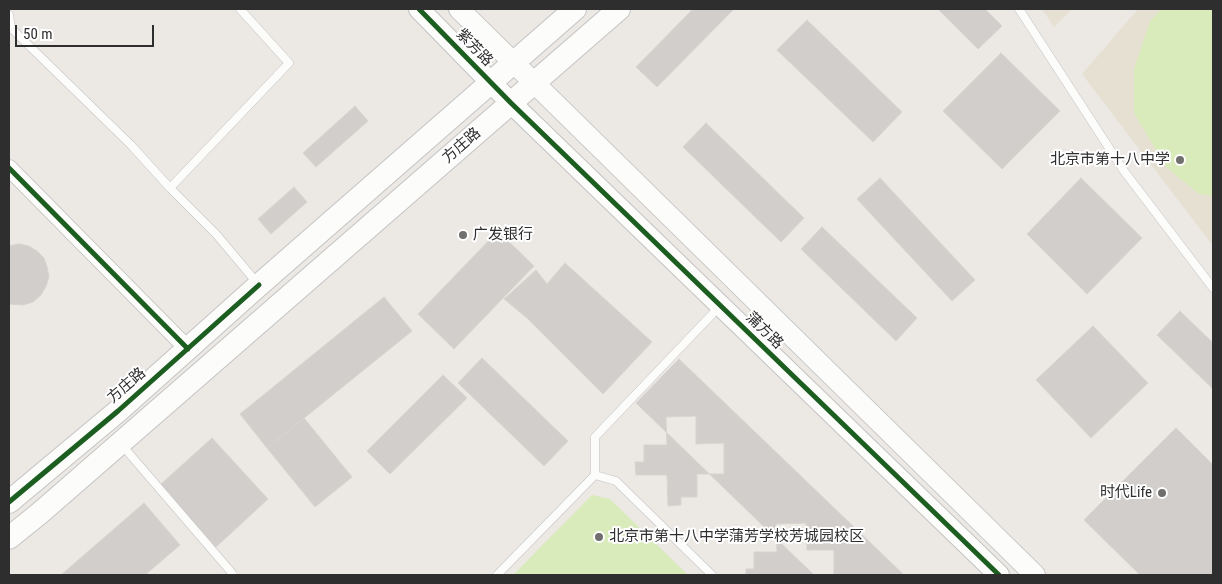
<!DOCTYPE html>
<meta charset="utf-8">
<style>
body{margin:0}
#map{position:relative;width:1222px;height:584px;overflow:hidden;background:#ece8e4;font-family:"Roboto Condensed",sans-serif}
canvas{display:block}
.frame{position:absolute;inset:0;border:10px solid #2e2e2e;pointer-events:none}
.scale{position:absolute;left:15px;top:25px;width:139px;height:22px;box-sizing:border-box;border:2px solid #2e2e2e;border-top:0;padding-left:6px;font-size:15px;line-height:18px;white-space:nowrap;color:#2e2e2e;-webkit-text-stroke:4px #fff;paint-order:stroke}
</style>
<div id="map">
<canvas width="1222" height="584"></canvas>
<div class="frame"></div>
<div class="scale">50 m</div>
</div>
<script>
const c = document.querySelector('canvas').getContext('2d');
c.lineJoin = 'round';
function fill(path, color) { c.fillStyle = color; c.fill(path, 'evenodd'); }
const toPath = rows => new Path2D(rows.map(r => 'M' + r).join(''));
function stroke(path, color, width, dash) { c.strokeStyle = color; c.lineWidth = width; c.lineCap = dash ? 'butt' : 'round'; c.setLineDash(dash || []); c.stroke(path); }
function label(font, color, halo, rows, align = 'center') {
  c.font = font + ' "Roboto Condensed","Noto Sans SC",sans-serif'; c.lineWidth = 4; c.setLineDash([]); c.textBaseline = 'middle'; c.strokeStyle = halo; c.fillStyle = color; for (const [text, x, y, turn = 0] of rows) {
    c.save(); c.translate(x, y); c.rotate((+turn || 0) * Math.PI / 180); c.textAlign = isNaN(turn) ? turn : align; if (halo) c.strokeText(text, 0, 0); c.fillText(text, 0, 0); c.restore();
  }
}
const education = toPath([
 [1042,9,1072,9,1054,27],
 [1138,9,1213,9,1213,246,1082,74]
]);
const pitch = toPath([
 [1161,9,1213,9,1213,196,1199,194,1166,167,1134,113,1134,69,1150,21],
 [592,495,610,499,688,575,513,575]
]);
const building = toPath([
 [693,9,731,9,733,10,657,87,636,67,693,9],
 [938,9,985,9,1002,26,978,49,938,9],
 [807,20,902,112,873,142,777,50,807,20],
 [1001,53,1060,111,1002,169,943,111,1001,53],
 [355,106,368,121,316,167,303,153,355,106],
 [706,123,804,218,781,242,683,147,706,123],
 [880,178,975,280,952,301,857,199,880,178],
 [1081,178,1142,238,1087,294,1027,234,1081,178],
 [294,187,307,202,271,234,258,219,294,187],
 [822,227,917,318,896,341,801,249,822,227],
 [498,231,534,266,454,349,418,314,498,231],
 [19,244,29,246,37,251,44,258,47,267,49,277,46,286,41,295,33,302,23,305,9,304,9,246,19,244],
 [565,263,652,342,603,394,527,318,504,299,536,270,547,284,565,263],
 [384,297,412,331,267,448,240,414,384,297],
 [1180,311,1213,343,1213,389,1157,335,1180,311],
 [1093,326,1148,383,1091,438,1036,380,1093,326],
 [482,358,568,441,544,466,458,383,482,358],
 [679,359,904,575,814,575,636,403,679,359],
 [443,375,467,398,390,474,367,451,443,375],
 [696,416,696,444,724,443,724,474,697,474,697,497,681,497,681,505,668,506,667,475,636,475,635,462,644,462,644,445,667,445,666,417,696,416],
 [304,418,352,477,315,507,267,448,304,418],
 [1176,428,1213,465,1213,575,1140,575,1084,520,1176,428],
 [212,438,268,499,216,547,160,485,212,438],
 [144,503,180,545,145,575,61,575,144,503],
 [806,523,807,550,834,550,834,575,746,575,746,569,754,569,754,552,777,552,776,524,806,523]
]);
const service = toPath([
 [1019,9,1124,171,1213,288],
 [9,15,11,28,131,145,170,188,216,234,258,284],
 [170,188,289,63,240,9],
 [121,444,232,573,231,575],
 [595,475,616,481,712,575],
 [497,575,595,475,595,437,720,306]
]);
const minor = toPath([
 [9,168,188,349]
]);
const tertiary = toPath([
 [419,9,511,103,999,575],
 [459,9,1035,575]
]);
const secondary = toPath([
 [9,502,118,411,259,285,575,9],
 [9,538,40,513,619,9]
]);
const cycleway = toPath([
 [419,9,511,103,999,575],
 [9,168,188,349],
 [9,502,118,411,259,285]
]);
const markers = [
 [1180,160,5,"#706f6e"],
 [463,235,5,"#706f6e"],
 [1162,493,5,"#706f6e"],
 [599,537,5,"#706f6e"]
];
const streetNames = [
 ["紫芳路",474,48,46],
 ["方庄路",462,146,-41],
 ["蒲方路",764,331,44],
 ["方庄路",127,386,-41]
];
const poiNames = [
 ["北京市第十八中学",1170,160],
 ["广发银行",473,235,"left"],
 ["时代Life",1152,493],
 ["北京市第十八中学蒲芳学校芳城园校区",609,537,"left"]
];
fill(education, '#e6e0d3');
fill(pitch, '#d9eabb');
fill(building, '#d1cecb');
stroke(building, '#d7d4d0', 1);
stroke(service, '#c5c4c5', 9);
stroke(minor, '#c5c4c5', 18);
stroke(tertiary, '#c5c4c5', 22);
stroke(secondary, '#c5c4c5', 24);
stroke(service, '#fcfcfb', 8);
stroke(minor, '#fcfcfb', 16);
stroke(tertiary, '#fcfcfb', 20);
stroke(secondary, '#fcfcfb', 22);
stroke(cycleway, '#1b5e20', 5);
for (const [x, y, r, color] of markers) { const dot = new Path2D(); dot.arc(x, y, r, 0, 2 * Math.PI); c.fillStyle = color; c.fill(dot); stroke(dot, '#fff', 2); }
label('15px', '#2e2e2e', '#fff', streetNames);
label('15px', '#2e2e2e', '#fff', poiNames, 'right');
</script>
